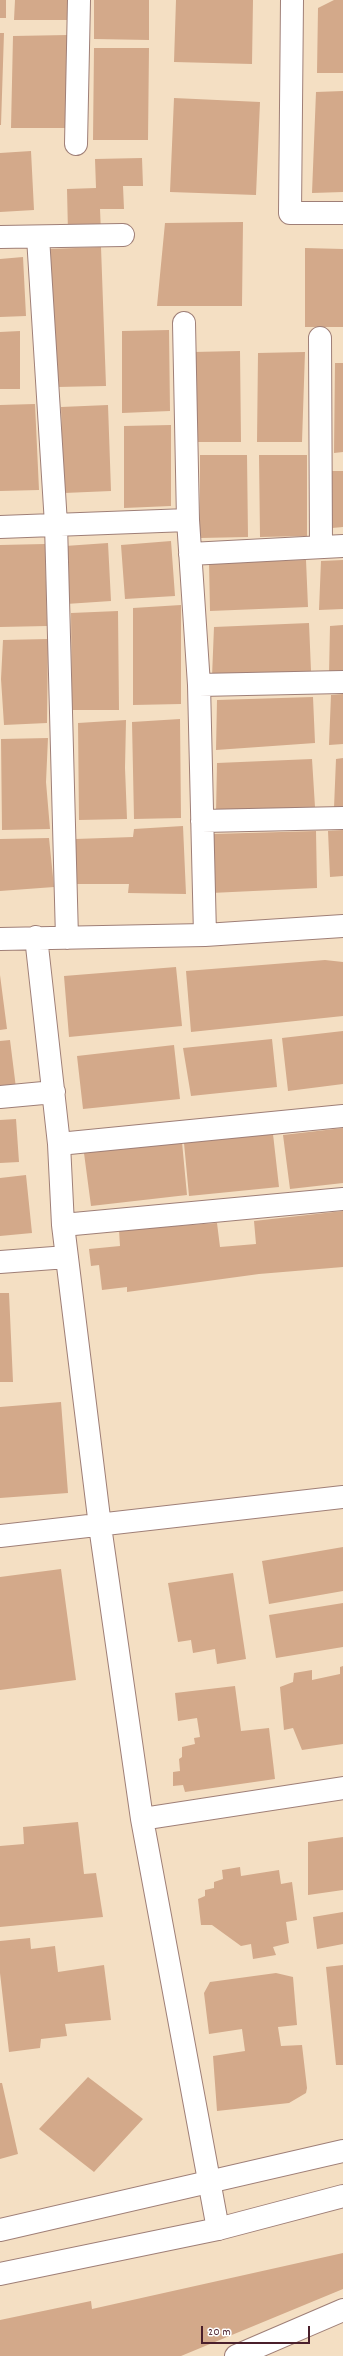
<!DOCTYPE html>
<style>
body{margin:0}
#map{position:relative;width:343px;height:2356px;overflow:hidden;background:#f4dfc3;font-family:Dekko,sans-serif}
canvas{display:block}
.scale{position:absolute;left:201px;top:2326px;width:109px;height:18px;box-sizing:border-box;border:2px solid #4a1f2b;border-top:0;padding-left:5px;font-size:12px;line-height:14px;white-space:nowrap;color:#4a1f2b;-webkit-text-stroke:3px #fff;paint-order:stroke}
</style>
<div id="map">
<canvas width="343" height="2356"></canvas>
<div class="scale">20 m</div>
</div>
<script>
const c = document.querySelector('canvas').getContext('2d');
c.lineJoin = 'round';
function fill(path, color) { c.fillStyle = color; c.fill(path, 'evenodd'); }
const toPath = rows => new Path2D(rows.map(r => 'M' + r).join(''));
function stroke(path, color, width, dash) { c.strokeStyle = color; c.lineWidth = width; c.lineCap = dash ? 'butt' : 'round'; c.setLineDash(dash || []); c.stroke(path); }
const building = toPath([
 [0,0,6,0,6,18,0,18],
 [15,0,70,0,69,20,14,20],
 [94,0,149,0,149,40,94,39],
 [176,0,253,0,252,64,174,62],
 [334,0,343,0,343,73,317,73,318,8],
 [0,33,4,33,1,125,0,125],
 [68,35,66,128,11,128,13,36],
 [94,48,149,48,148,140,93,140],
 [343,91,343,192,312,193,316,92],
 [174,98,260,102,256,195,170,192],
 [31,151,34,210,0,212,0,153],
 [142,158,143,186,123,186,124,209,100,209,101,233,68,233,67,189,96,188,95,159],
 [243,222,242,306,157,306,165,223],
 [101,247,106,386,57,387,50,249],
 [305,248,343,249,343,327,305,327],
 [23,257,26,316,0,317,0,259],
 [169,330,170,411,122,413,122,331],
 [20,331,20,389,0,389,0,332],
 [240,351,241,442,196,442,193,352],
 [305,352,302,442,257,442,258,353],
 [335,363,343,363,343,452,334,453],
 [35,404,39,490,0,491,0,405],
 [108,405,111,491,64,493,61,407],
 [171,425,171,506,124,508,124,426],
 [200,455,247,455,248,537,200,538],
 [259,455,307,455,307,536,260,537],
 [330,471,343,471,343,527,332,528],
 [171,541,175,596,125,599,121,545],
 [108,543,111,601,66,604,65,546],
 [45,544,47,626,0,627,0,545],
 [306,560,308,607,210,611,209,562],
 [343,560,343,609,319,610,321,561],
 [181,605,181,704,133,705,133,608],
 [118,611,119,710,72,710,71,613],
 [309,623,311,671,212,677,214,627],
 [343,625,343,675,329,675,330,626],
 [48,639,47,723,4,725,1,679,3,640],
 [343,694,343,744,329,745,331,695],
 [313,697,315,743,216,750,217,700],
 [180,719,181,818,134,819,132,722],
 [126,720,125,768,127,819,79,820,78,723],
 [48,738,46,782,50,829,2,830,1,739],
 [343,758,343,808,334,808,336,759],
 [312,759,315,807,216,813,217,763],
 [183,826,186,894,128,893,129,884,77,884,75,839,133,837,134,829],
 [343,830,343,876,330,877,328,831],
 [316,831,317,888,211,893,212,834],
 [49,838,54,887,0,891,0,839],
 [325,960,343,962,343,1016,191,1032,186,971],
 [176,967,182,1026,69,1037,64,976],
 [0,975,7,1029,0,1030],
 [343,1031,343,1084,288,1091,282,1038],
 [272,1039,277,1087,191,1096,183,1048],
 [10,1040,16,1088,0,1090,0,1041],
 [174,1045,180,1099,83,1109,77,1056],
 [16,1119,19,1162,0,1163,0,1120],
 [343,1128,343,1183,290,1189,283,1135],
 [273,1134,279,1187,189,1196,184,1143],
 [182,1142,187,1195,91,1206,84,1153],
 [26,1175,32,1233,0,1236,0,1178],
 [343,1211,343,1267,259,1274,127,1292,127,1287,102,1290,99,1265,91,1266,89,1249,120,1246,119,1230,217,1223,220,1247,256,1244,254,1221],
 [0,1293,9,1293,13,1382,0,1382],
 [61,1402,68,1493,0,1498,0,1407],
 [343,1547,343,1591,269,1604,262,1561],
 [61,1569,76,1680,0,1690,0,1577],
 [233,1573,246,1659,217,1664,215,1649,193,1653,191,1640,178,1642,168,1583],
 [343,1603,343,1647,276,1658,269,1615],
 [343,1666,343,1744,302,1750,293,1728,284,1730,280,1687,293,1682,294,1673,312,1670,312,1680,340,1674,340,1667],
 [235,1686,241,1731,269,1728,275,1779,185,1792,183,1785,173,1786,173,1772,180,1771,179,1759,182,1757,182,1747,195,1744,194,1738,200,1737,197,1718,178,1721,175,1693],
 [78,1822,84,1874,96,1873,103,1917,0,1927,0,1846,24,1844,23,1827],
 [343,1837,343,1890,308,1895,308,1842],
 [240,1867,241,1876,279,1870,281,1884,292,1882,297,1920,286,1922,289,1943,273,1947,276,1955,253,1959,251,1944,241,1946,212,1925,201,1925,198,1899,205,1896,205,1890,214,1888,214,1882,223,1879,222,1870],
 [343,1912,343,1944,317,1949,313,1917],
 [30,1938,31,1949,55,1946,58,1972,104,1965,111,2020,65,2024,67,2036,41,2039,40,2048,9,2052,0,1973,0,1941],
 [343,1965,343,2065,336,2065,326,1967],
 [276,1973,293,1977,297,2025,278,2027,281,2046,302,2045,307,2088,306,2093,289,2103,217,2111,213,2056,245,2051,242,2029,209,2034,204,1993,210,1982],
 [88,2077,143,2119,94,2172,39,2129],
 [0,2083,2,2083,18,2154,0,2159],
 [343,2253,343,2289,181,2356,0,2356,0,2320,91,2301,92,2309]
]);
const minor = toPath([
 [292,0,290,213,343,213],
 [76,144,79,0],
 [0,237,123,235],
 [38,237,56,524,67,938],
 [184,323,188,520,199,685,205,935],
 [320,338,321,547],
 [0,527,188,520],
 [190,554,343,546],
 [199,685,343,682],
 [202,821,343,818],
 [36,937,59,1144,63,1225,100,1526,142,1819,218,2229],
 [0,939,205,935,343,926],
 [0,1097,54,1092],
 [59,1144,343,1116],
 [63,1225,343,1199],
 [0,1262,67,1257],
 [0,1536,343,1497],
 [142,1819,343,1788],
 [236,2356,343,2310]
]);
const tertiary = toPath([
 [0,2230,343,2151],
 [0,2274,218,2229,343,2196]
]);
fill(building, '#d3a98a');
stroke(minor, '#9f7f77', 24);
stroke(tertiary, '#9f7f77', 24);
stroke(minor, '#fff', 22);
stroke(tertiary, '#fff', 22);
</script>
